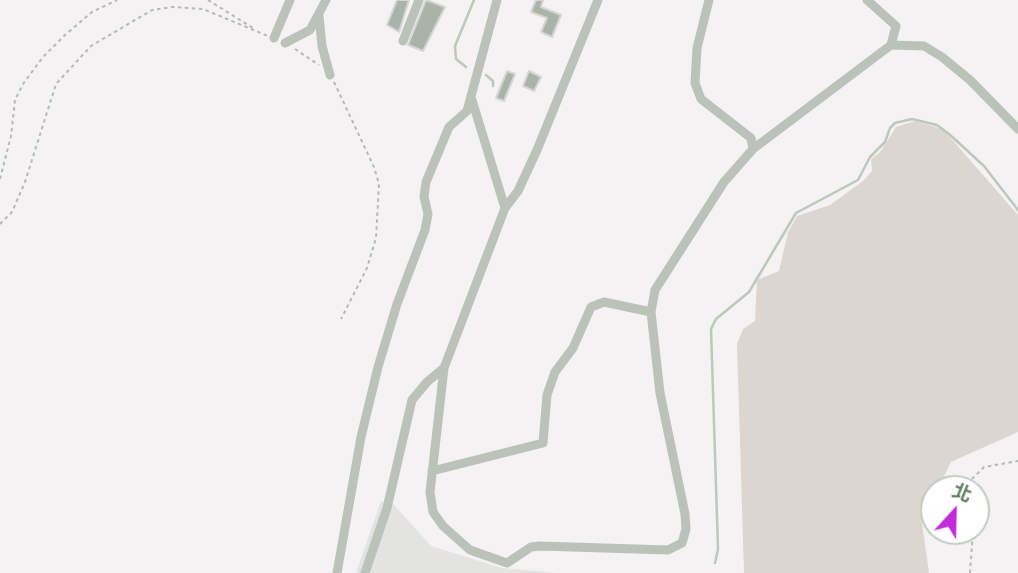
<!DOCTYPE html>
<meta charset="utf-8">
<style>
body{margin:0}
#map{position:relative;width:1018px;height:573px;overflow:hidden;background:#f5f2f3;font-family:"Noto Sans","Noto Sans TC",sans-serif}
canvas{display:block}
.north{position:absolute;left:920px;top:475px;width:70px;height:70px;box-sizing:border-box;background:#fff;border:2px solid #c0cbc1;border-radius:50%;rotate:22deg;font-size:19px;font-weight:700;line-height:28px;text-align:center;color:#617c63}
.north::after{content:'';display:block;margin:auto;width:24px;height:32px;background:#c429de;clip-path:polygon(50% 0,100% 100%,50% 72%,0 100%)}
</style>
<div id="map">
<canvas width="1018" height="573"></canvas>
<div class="north">北</div>
</div>
<script>
const c = document.querySelector('canvas').getContext('2d');
c.lineJoin = 'round';
function fill(path, color) { c.fillStyle = color; c.fill(path, 'evenodd'); }
const toPath = rows => new Path2D(rows.map(r => 'M' + r).join(''));
function stroke(path, color, width, dash) { c.strokeStyle = color; c.lineWidth = width; c.lineCap = dash ? 'butt' : 'round'; c.setLineDash(dash || []); c.stroke(path); }
const built = toPath([
 [381,501,394,505,431,546,502,568,558,573,356,573]
]);
const green = toPath([
 [915,121,943,129,1018,215,1018,432,951,462,938,489,934,489,934,497,922,523,929,573,744,573,737,344,743,329,755,321,757,280,779,271,788,232,797,216,830,205,863,181,872,171,871,159,880,152,896,127]
]);
const stream = toPath([
 [466,67,456,59,455,46,474,0],
 [486,75,493,81,493,86],
 [715,563,718,549,711,329,716,319,749,292,796,213,858,180,870,157,885,142,890,128,895,123,912,119,937,125,949,134,984,166,1018,210]
]);
const building = toPath([
 [397,0,409,0,399,32,387,25,397,0],
 [426,0,445,7,423,51,408,45,426,0],
 [536,0,543,0,541,7,561,15,552,37,541,32,547,18,531,12,536,0],
 [507,71,515,74,504,101,496,98,507,71],
 [529,71,541,77,534,91,523,86,529,71]
]);
const path = toPath([
 [208,0,253,28],
 [295,49,319,65],
 [334,82,374,167,379,184,376,238,367,268,341,319],
 [0,179,11,136,15,100,23,84,43,57,65,35,92,12,117,0],
 [0,224,12,212,25,182,56,84,91,46,152,10,173,7,203,9,268,36],
 [962,489,984,467,1018,461],
 [970,573,973,531]
]);
const minor = toPath([
 [319,16,322,46,330,75],
 [274,38,290,0],
 [403,41,419,0],
 [285,43,310,30,326,0],
 [891,45,924,46,942,57,970,80,1018,129],
 [472,100,505,208],
 [753,149,891,45,896,26,867,0],
 [444,368,430,492,433,512,443,526,470,550,507,563,531,547,540,546,668,550,682,543,686,529,685,514,660,393,651,312,655,290,724,182,753,149,751,138,701,99,695,83,697,48,709,0],
 [432,471,543,443,547,395,555,372,573,348,591,307,604,302,651,312],
 [337,573,361,437,378,367,397,304,425,230,428,214,424,197,426,182,449,127,467,111,497,0],
 [365,573,387,508,412,400,427,382,444,368,505,208,518,191,537,150,598,0]
]);
fill(built, '#e3e3e1');
fill(green, '#dcd6d3');
stroke(stream, '#bbc9ba', 2.5);
fill(building, '#a8b4a8');
stroke(building, '#d7d4d5', 2);
stroke(path, '#b3b9b3', 2, [3.5, 3.5]);
stroke(minor, '#bac2ba', 9);
</script>
